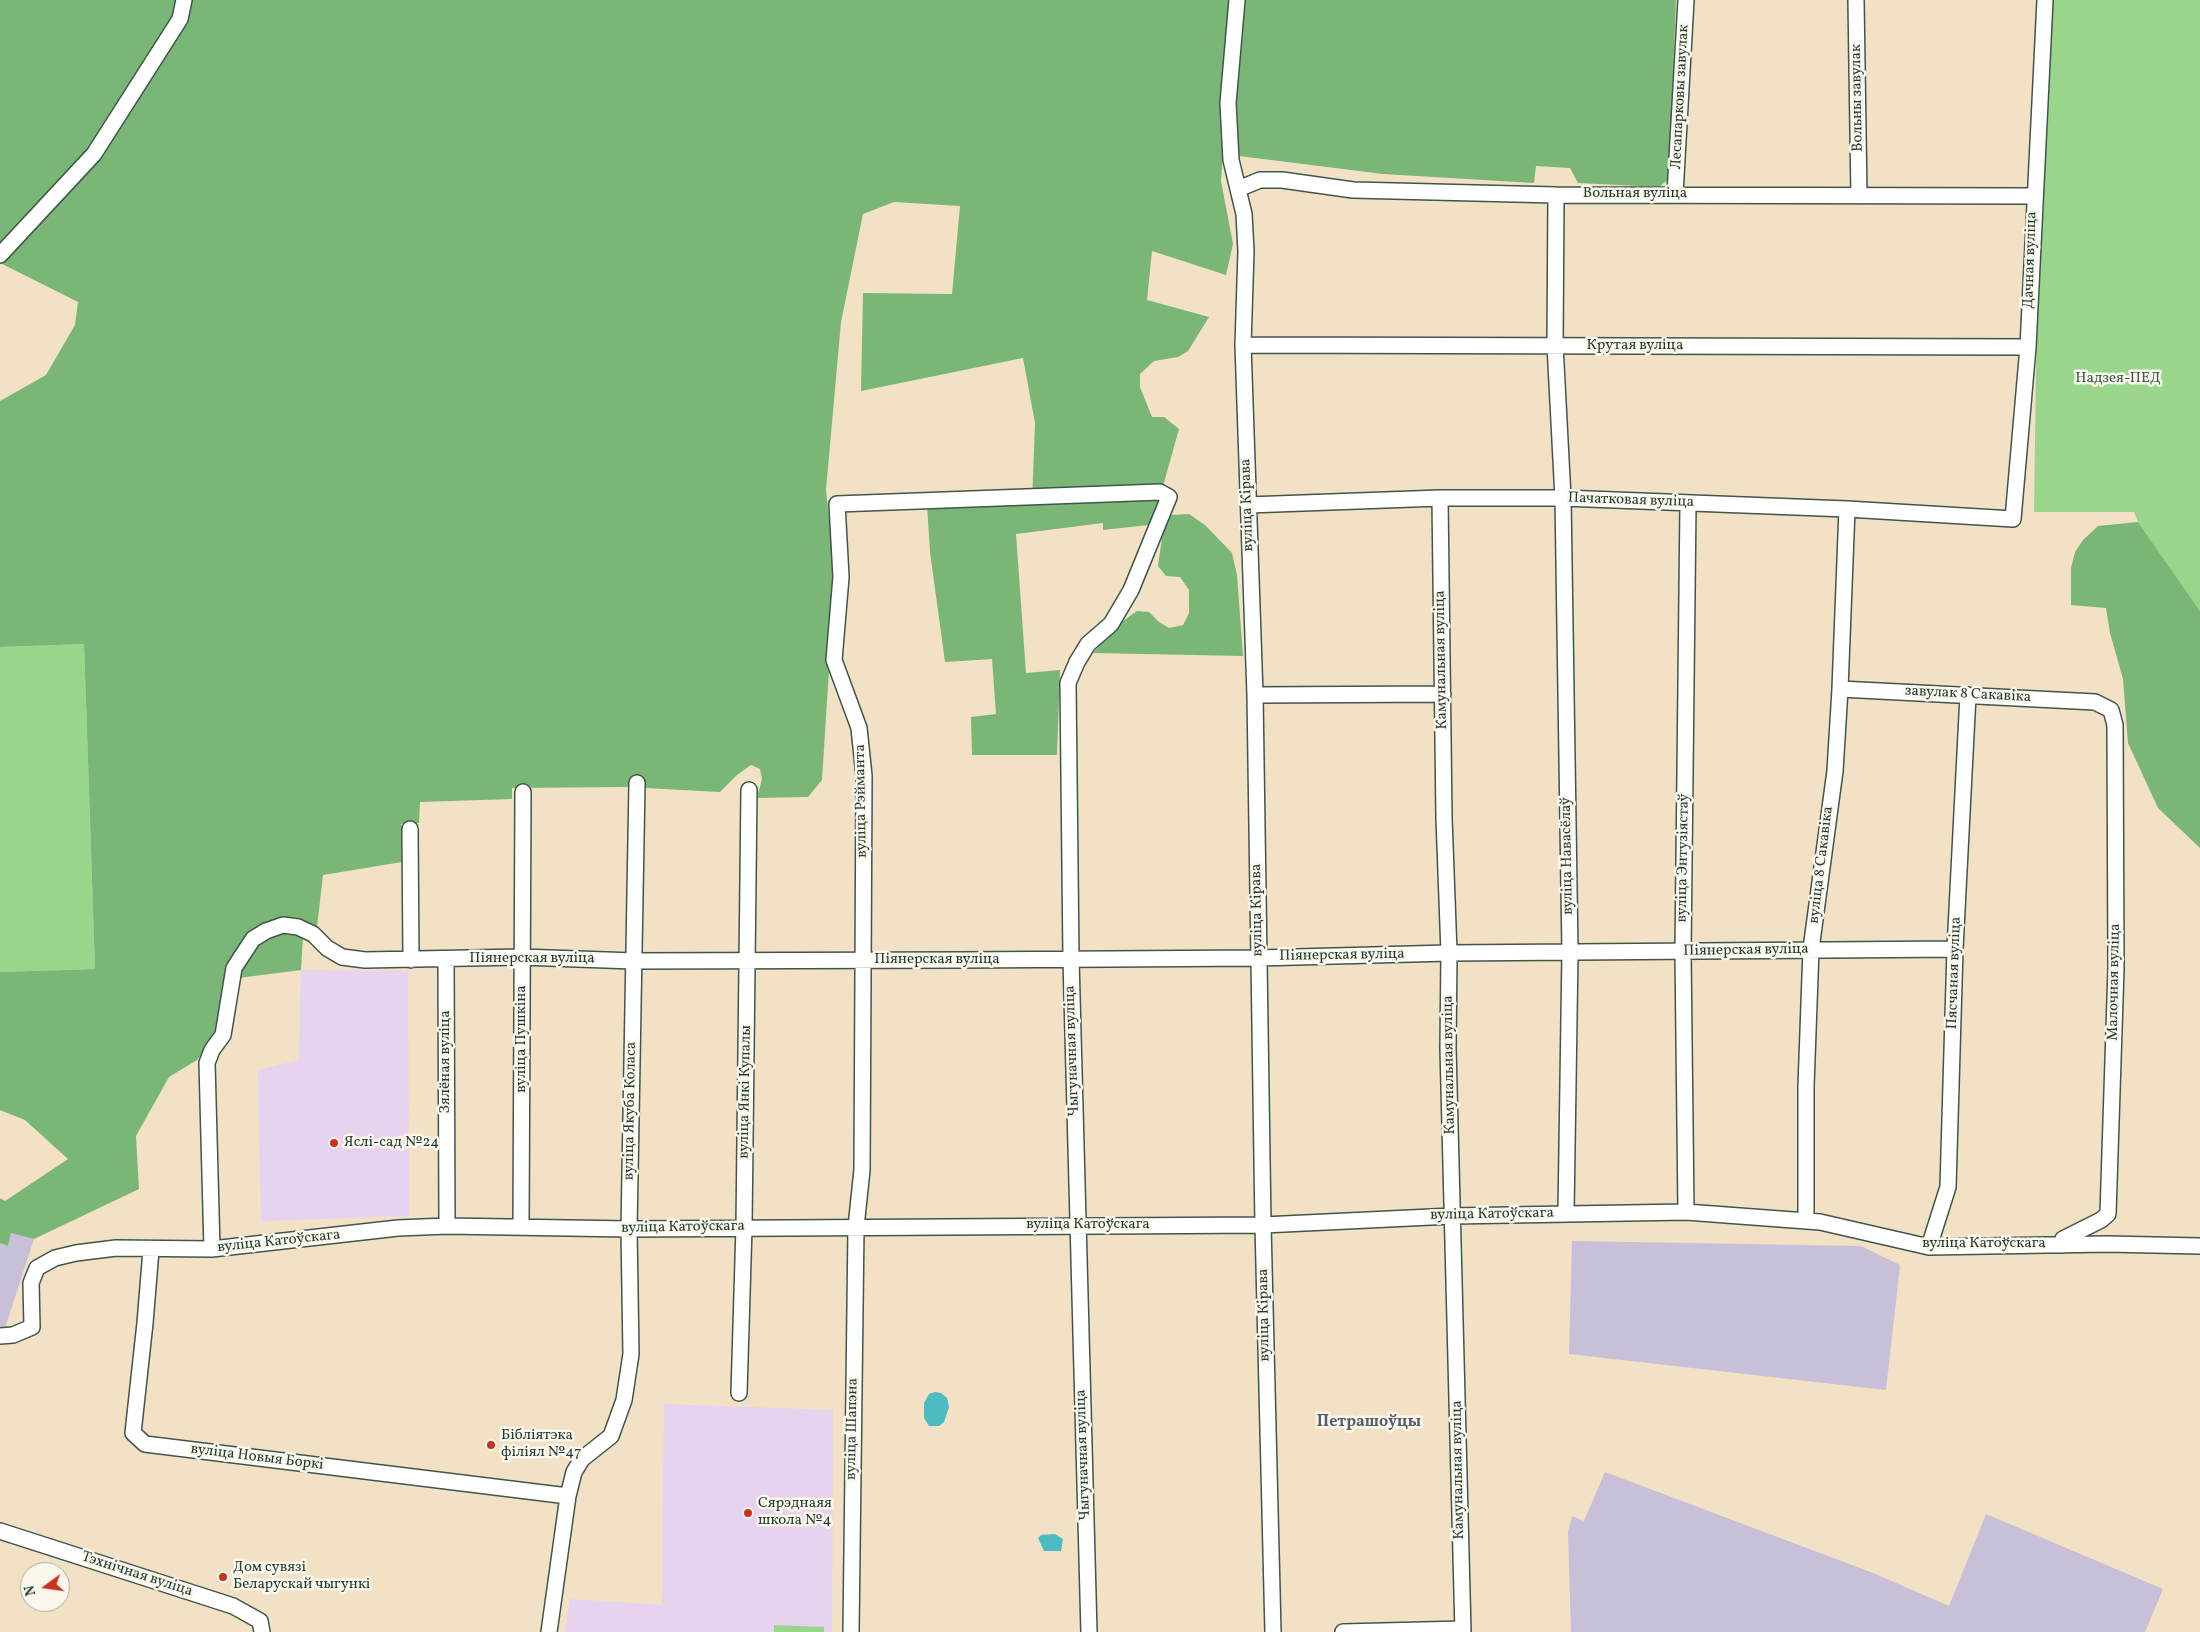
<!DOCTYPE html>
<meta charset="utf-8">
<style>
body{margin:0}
#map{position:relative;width:2200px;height:1632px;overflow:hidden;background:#f2e1c4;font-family:Vollkorn,serif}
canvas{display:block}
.north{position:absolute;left:20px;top:1562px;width:50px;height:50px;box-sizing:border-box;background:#fbf7ec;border:1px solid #a3ada2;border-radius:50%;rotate:256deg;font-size:14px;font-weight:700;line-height:20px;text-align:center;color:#1f3d34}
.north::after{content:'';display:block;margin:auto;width:18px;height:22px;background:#c8321e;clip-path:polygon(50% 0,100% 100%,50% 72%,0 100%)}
</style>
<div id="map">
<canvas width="2200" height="1632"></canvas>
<div class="north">N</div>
</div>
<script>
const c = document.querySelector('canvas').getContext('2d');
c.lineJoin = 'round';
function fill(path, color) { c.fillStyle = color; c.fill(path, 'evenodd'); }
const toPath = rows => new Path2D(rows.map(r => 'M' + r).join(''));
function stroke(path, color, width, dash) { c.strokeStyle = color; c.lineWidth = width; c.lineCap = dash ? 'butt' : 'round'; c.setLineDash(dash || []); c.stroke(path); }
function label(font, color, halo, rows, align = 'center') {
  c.font = font + ' Vollkorn,serif'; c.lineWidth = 5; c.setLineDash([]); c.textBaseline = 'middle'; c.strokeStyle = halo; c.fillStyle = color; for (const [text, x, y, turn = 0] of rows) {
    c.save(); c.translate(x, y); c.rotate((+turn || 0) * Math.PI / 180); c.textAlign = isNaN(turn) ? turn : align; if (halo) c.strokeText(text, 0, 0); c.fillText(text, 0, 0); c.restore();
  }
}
const built = toPath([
 [301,970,408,971,409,1216,261,1221,258,1070,299,1060],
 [664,1404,833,1410,832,1632,565,1632,570,1599,662,1605]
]);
const industrial = toPath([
 [11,1233,34,1239,4,1331,0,1331,0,1243,8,1246],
 [1572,1241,1861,1246,1900,1265,1886,1390,1569,1354],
 [1605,1472,1873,1573,1949,1606,1986,1514,2163,1589,2145,1632,1571,1632,1568,1532,1572,1516,1584,1521]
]);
const green = toPath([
 [2051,0,2200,0,2200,611,2138,522,2134,512,2034,512,2037,300],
 [84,644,95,969,0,972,0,647],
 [774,1625,824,1627,824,1632,774,1632]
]);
const forest = toPath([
 [0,0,1676,0,1669,179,1659,187,1578,183,1570,168,1536,166,1534,183,1383,174,1223,154,1221,181,1233,244,1226,275,1152,251,1147,300,1209,317,1188,351,1178,357,1154,361,1140,374,1140,387,1152,417,1164,417,1179,429,1158,504,1149,525,1103,530,1103,523,1016,534,1026,673,1060,670,1057,755,972,755,971,717,996,714,992,659,945,662,930,552,927,505,999,506,1032,503,1035,423,1023,358,861,391,863,293,952,294,960,206,894,202,863,214,841,322,826,490,835,576,822,780,808,797,757,798,762,779,760,769,751,765,737,775,720,792,626,787,512,788,512,799,420,802,419,823,401,824,402,862,323,875,317,927,303,936,301,970,238,978,220,1031,197,1060,169,1077,136,1136,139,1189,34,1239,11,1233,8,1246,0,1243,0,1198,5,1201,68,1159,25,1120,0,1110,0,972,95,969,84,644,0,647,0,401,46,375,75,325,78,302,0,263],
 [1189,514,1205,525,1232,553,1237,575,1243,656,1093,653,1120,623,1137,611,1149,612,1159,622,1169,628,1183,625,1189,613,1189,590,1180,577,1166,576,1158,566,1164,524,1171,515],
 [2138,522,2200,611,2200,848,2158,808,2128,743,2123,679,2110,633,2106,608,2071,605,2071,568,2075,552,2083,540,2098,526]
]);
const water = toPath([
 [935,1392,941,1393,947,1398,949,1407,944,1422,939,1426,929,1426,924,1418,924,1403,929,1394],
 [1055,1534,1063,1539,1061,1551,1044,1551,1038,1538,1041,1535]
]);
const minor = toPath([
 [1237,0,1228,103,1231,160,1244,214,1246,251,1243,345,1255,695,1263,1225,1273,1632],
 [1856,0,1859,196],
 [1238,189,1260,180,1282,180,1353,190,1556,195,2033,196],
 [1675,194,1686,0],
 [1556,195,1555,345,1563,498,1570,952,1566,1213],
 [0,255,94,154,180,19,184,0],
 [1243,345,2028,347],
 [1440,498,1444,818,1449,953,1448,1048,1463,1632],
 [1248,505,1440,498,1563,498,1847,509,2013,519,2028,347,2045,0],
 [1840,689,2095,702,2111,710,2115,725,2116,968,2108,1214,2101,1220,2063,1239,2062,1245],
 [1255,695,1443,694],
 [410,829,411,960],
 [446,959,447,1226],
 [1686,1212,1683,952,1688,503],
 [1806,1221,1806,1086,1811,949,1835,771,1840,689,1847,509],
 [521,1226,523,792],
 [1929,1247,1948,1187,1955,949,1968,695],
 [212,1249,207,1063,212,1050,223,1035,234,968,253,939,266,931,283,925,298,927,313,934,327,948,342,957,365,960,521,957,634,961,960,960,1258,958,1449,953,1955,949],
 [151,1250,145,1323,133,1433,145,1444,568,1496],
 [0,1336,13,1335,32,1327,31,1283,37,1268,55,1258,76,1253,116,1248,212,1249,398,1228,447,1226,629,1229,1263,1225,1452,1216,1686,1212,1820,1222,1929,1247,2107,1244,2200,1246],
 [739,1393,744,1227,749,790],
 [0,1531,233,1606,260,1621,262,1632],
 [549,1632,568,1496,574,1472,582,1459,611,1436,624,1400,631,1354,629,1229,637,783],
 [851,1632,856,1227,862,1170,864,776,859,728,834,660,841,577,837,504,1160,492,1169,497,1131,590,1111,624,1088,644,1077,662,1068,683,1071,959,1089,1632],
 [1343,1632,1463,1629]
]);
const markers = [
 [334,1143,5,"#c8321e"],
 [491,1445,5,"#c8321e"],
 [748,1513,5,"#c8321e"],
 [223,1577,5,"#c8321e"]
];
const streetNames = [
 ["Лесапарковы завулак",1681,97,-87],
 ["Вольны завулак",1858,98,-91],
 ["Вольная вуліца",1635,194],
 ["Дачная вуліца",2031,260,-88],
 ["Крутая вуліца",1635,346],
 ["Пачатковая вуліца",1631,501,2],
 ["вуліца Кірава",1248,505,-92],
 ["Камунальная вуліца",1442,660,-91],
 ["завулак 8 Сакавіка",1968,695,3],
 ["вуліца Рэйманта",862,801,-91],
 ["вуліца Навасёлаў",1568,856,-91],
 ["вуліца Энтузіястаў",1684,858,-89],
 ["вуліца 8 Сакавіка",1822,865,-83],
 ["вуліца Кірава",1258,910,-91],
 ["Піянерская вуліца",1746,951,-1],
 ["Піянерская вуліца",1342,956,-1],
 ["Піянерская вуліца",532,959],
 ["Піянерская вуліца",937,960],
 ["Пясчаная вуліца",1955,973,-88],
 ["Малочная вуліца",2115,982,-89],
 ["вуліца Пушкіна",522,1039,-90],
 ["Чыгуначная вуліца",1073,1051,-92],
 ["Зялёная вуліца",446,1062,-90],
 ["Камунальная вуліца",1450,1065,-91],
 ["вуліца Янкі Купалы",746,1092,-89],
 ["вуліца Якуба Коласа",631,1111,-89],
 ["вуліца Катоўскага",1492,1215,-1],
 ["вуліца Катоўскага",1088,1225],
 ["вуліца Катоўскага",683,1228,-1],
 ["вуліца Катоўскага",279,1242,-6],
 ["вуліца Катоўскага",1984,1244],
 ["вуліца Кірава",1265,1315,-91],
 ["вуліца Шапэна",853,1429,-89],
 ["Чыгуначная вуліца",1084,1455,-92],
 ["вуліца Новыя Боркі",257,1458,7],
 ["Камунальная вуліца",1459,1470,-91],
 ["Тэхнічная вуліца",137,1575,18]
];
const parkNames = [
 ["Надзея-ПЕД",2118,379]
];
const poiNames = [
 ["Яслі-сад №24",344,1143],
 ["Бібліятэка",501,1436],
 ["філіял №47",501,1453],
 ["Сярэднаяя",758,1504],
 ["школа №4",758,1521],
 ["Дом сувязі",233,1568],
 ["Беларускай чыгункі",233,1585]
];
const neighbourhoodNames = [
 ["Петрашоўцы",1369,1423]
];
fill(built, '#e7d2ef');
fill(industrial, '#c8bfd8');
fill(green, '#99d68b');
fill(forest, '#7ab777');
fill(water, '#4cbbc2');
stroke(minor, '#3f564a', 18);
stroke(minor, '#fff', 15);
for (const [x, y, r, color] of markers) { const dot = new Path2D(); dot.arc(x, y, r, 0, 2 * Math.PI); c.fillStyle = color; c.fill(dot); stroke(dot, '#fbf7ec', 2); }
label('15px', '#1f3d34', '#fbf7ec', streetNames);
label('15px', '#375c45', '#fbf7ec', parkNames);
label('15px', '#1f3d34', '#fbf7ec', poiNames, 'left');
label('bold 16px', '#545d69', '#fbf7ec', neighbourhoodNames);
</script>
